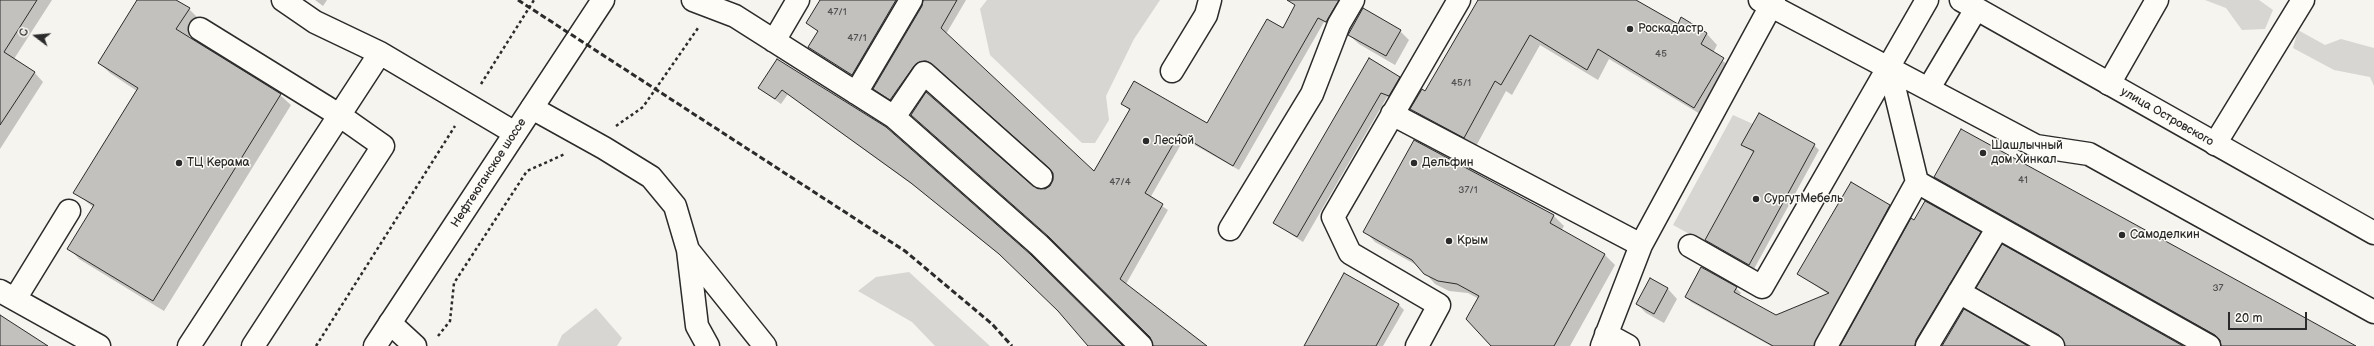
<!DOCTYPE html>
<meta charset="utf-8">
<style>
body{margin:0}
#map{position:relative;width:2374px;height:346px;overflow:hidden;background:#f5f4ef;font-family:"Balsamiq Sans",sans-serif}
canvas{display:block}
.north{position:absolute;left:16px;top:16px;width:40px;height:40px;-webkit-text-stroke:3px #fdfcf7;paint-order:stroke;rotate:286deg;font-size:11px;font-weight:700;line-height:16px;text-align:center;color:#2b2b2b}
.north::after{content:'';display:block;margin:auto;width:14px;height:18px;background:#2b2b2b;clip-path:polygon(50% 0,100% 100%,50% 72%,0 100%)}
.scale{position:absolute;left:2228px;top:312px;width:79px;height:18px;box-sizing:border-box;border:2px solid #2b2b2b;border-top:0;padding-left:5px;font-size:12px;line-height:14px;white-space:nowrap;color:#2b2b2b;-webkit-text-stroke:3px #fdfcf7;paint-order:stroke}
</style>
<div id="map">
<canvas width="2374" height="346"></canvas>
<div class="north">С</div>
<div class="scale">20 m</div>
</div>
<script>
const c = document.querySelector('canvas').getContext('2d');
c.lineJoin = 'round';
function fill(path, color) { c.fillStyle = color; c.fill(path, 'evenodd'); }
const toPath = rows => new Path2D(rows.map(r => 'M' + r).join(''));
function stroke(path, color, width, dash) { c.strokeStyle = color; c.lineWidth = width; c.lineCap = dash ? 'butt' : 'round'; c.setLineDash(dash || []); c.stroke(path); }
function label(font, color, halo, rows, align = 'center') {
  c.font = font + ' "Balsamiq Sans",sans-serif'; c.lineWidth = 3; c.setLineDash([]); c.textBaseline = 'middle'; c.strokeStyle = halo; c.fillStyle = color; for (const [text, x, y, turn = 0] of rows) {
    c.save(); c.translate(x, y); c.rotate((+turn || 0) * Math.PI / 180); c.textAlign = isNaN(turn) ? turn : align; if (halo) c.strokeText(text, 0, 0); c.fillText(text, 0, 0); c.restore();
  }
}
const green = toPath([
 [987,0,1160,0,1134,39,1106,96,1109,120,1095,143,1082,143,990,55,980,9],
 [2205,0,2259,0,2273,10,2265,29,2242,30,2226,8],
 [2298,30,2325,45,2341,39,2374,48,2374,86,2370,77,2334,70,2293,48],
 [1733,115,1753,124,1742,144,1754,151,1704,242,1673,225],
 [909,272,990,346,935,346,912,322,858,291,876,277],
 [596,308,622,338,617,346,557,346,562,335]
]);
const shadow = toPath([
 [0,0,52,0,14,59,34,72,43,82,0,149],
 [138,0,175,0,189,9,200,20,188,38,280,95,291,105,164,311,79,259,69,248,94,208,75,192,137,91,110,73,99,63],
 [315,0,327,0,323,6],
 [821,0,905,0,858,80,809,47,818,32,807,23],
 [924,0,966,0,946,34,1094,173,1130,111,1123,104,1207,125,1284,30,1299,0,1342,0,1332,27,1324,22,1239,170,1184,139,1150,198,1168,210,1126,284,1205,346,1170,346,1032,187,1045,190,1051,186,1054,180,1051,169,939,69,932,66,896,105,874,89,923,7],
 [1479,0,1634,0,1678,26,1681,19,1707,34,1717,45,1713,53,1734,70,1705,117,1609,59,1598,80,1540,45,1512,95,1506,91,1475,148,1422,119,1412,108,1425,93],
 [1400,31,1409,40,1395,65,1359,44,1349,35],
 [1369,60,1404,83,1394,101,1387,97,1303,242,1274,223],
 [777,61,1121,346,1090,346,1060,312,1005,259,917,188,788,94,781,104,764,92,759,87],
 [1415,141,1554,216,1564,226,1561,231,1605,255,1615,265,1570,346,1493,346,1479,299,1468,293,1449,291,1435,284,1420,267,1375,242,1365,231],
 [1743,144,1814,145,1819,150,1754,269,1707,240,1754,153],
 [1935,177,2354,346,2221,346,2221,340,1940,182],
 [1889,206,1894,211,1820,346,1771,346,1691,302,1686,297,1736,288,1741,293,1739,296,1776,316,1828,294,1798,274],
 [1980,233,1985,238,1921,346,1841,346],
 [1651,279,1668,289,1677,299,1664,323,1646,313,1637,304],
 [1978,287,2181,346,2066,346,2062,338,1983,292],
 [1399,305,1404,310,1383,346,1305,346]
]);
const building = toPath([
 [0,0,37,0,4,52,35,72,0,125,0,0],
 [137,0,176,0,190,8,176,29,281,94,153,301,67,249,94,205,73,193,138,88,98,63,137,0],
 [820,0,896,0,852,75,808,47,818,31,806,23,820,0],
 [923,0,957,0,941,28,1094,171,1130,109,1121,104,1134,81,1207,123,1267,19,1283,28,1295,5,1287,0,1339,0,1326,22,1318,18,1233,166,1179,134,1145,193,1163,204,1120,279,1207,346,1153,346,1150,337,1048,236,911,115,926,92,1033,186,1045,189,1050,186,1053,180,1053,173,1049,168,932,64,926,61,919,62,914,66,890,100,873,89,922,6,923,0],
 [1478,0,1636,0,1678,24,1681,17,1707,33,1701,44,1724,58,1694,108,1598,49,1587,70,1530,35,1501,85,1495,81,1464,138,1410,109,1422,89,1425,91,1478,0],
 [1363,8,1401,30,1386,56,1348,35,1363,8],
 [1369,58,1400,77,1389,96,1381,93,1297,237,1273,223,1369,58],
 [777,59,886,127,1030,254,1123,346,1088,346,1058,311,999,254,911,183,782,90,775,99,758,88,777,59],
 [1759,113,1815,144,1749,265,1705,240,1754,151,1741,145,1759,113],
 [1961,129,2273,300,2356,346,2221,346,2220,340,2215,335,1934,177,1961,129],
 [1414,140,1554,215,1550,223,1605,254,1554,346,1491,346,1466,319,1479,296,1457,284,1438,281,1424,274,1412,260,1363,232,1414,140],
 [1851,182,1890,205,1814,346,1773,346,1685,297,1701,267,1737,287,1734,292,1776,315,1829,293,1797,274,1851,182],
 [1925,201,1981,232,1916,340,1915,346,1840,346,1911,218,1914,220,1925,201],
 [2002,244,2183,346,2065,346,2059,335,1976,288,2002,244],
 [1344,273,1399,304,1376,346,1304,346,1344,273],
 [1650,278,1668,288,1654,314,1636,304,1650,278],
 [1964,309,2028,346,1942,346,1964,309],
 [0,315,48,346,0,346,0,315]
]);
const path = toPath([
 [481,84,534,0],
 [616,126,643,107,698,28],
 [438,336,450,321,454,283,527,171,565,154],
 [316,346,455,126]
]);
const minor = toPath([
 [283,0,315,22,380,53,515,133],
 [693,0,735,16,894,117,1039,245,1141,346],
 [1760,0,2036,146,2089,154,2374,312],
 [200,29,339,115,383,146,253,346],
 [774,41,798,0],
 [1889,66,1917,182,2209,346],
 [1172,71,1206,15,1210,0],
 [2109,84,2157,0],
 [1929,88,1976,9],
 [856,93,911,0],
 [532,108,604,148,651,177,675,206,688,250,697,326,708,346],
 [1392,114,1641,245],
 [894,117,924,73,1041,177],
 [2215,144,2303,0],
 [1230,229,1312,94,1339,24,1353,0],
 [1690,246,1762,287,1927,0],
 [688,250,765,346],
 [0,291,99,346],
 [1959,292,2053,346],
 [15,299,69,211],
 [390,323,415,346],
 [1606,334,1628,346],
 [189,346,380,53],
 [1417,346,1439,305,1350,253,1333,217,1459,0],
 [1602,346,1641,245,1774,0],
 [1826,346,1917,182],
 [1927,346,1997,229]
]);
const major = toPath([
 [1961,0,2374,233],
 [375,346,603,0]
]);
const rail = toPath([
 [518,0,905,251,992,324,1012,346]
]);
const markers = [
 [1630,29,4,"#2b2b2b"],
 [1146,141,4,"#2b2b2b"],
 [1983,153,4,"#2b2b2b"],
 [179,163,4,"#2b2b2b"],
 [1414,163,4,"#2b2b2b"],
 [1756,199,4,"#2b2b2b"],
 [2122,235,4,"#2b2b2b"],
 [1449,241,4,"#2b2b2b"]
];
const numberNames = [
 ["47/1",837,12],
 ["47/1",857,38],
 ["45",1661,54],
 ["45/1",1461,83],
 ["41",2023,180],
 ["47/4",1120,182],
 ["37/1",1468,190],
 ["37",2218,288]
];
const poiNames = [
 ["Роскадастр",1638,29],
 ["Лесной",1154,141],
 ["Шашлычный",1991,146],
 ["дом Хинкал",1991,160],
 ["ТЦ Керама",187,163],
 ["Дельфин",1422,163],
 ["СургутМебель",1764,199],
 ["Самоделкин",2130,235],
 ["Крым",1457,241]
];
const streetNames = [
 ["улица Островского",2167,117,30],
 ["Нефтеюганское шоссе",489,173,-57]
];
fill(green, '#d7d6d2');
fill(shadow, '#0003');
fill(building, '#c2c1be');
stroke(building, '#2b2b2b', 1);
stroke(minor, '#2b2b2b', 25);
stroke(major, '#2b2b2b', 25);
stroke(path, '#2b2b2b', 2.5, [3, 3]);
stroke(minor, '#fdfcf7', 22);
stroke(major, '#fdfcf7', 22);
stroke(rail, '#2b2b2b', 3, [6, 3]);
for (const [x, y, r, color] of markers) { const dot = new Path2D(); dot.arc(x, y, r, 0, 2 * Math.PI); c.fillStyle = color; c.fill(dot); stroke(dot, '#fdfcf7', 1.5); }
label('10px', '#515050', null, numberNames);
label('12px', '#2b2b2b', '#fdfcf7', poiNames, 'left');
label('12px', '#2b2b2b', '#fdfcf7', streetNames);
</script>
